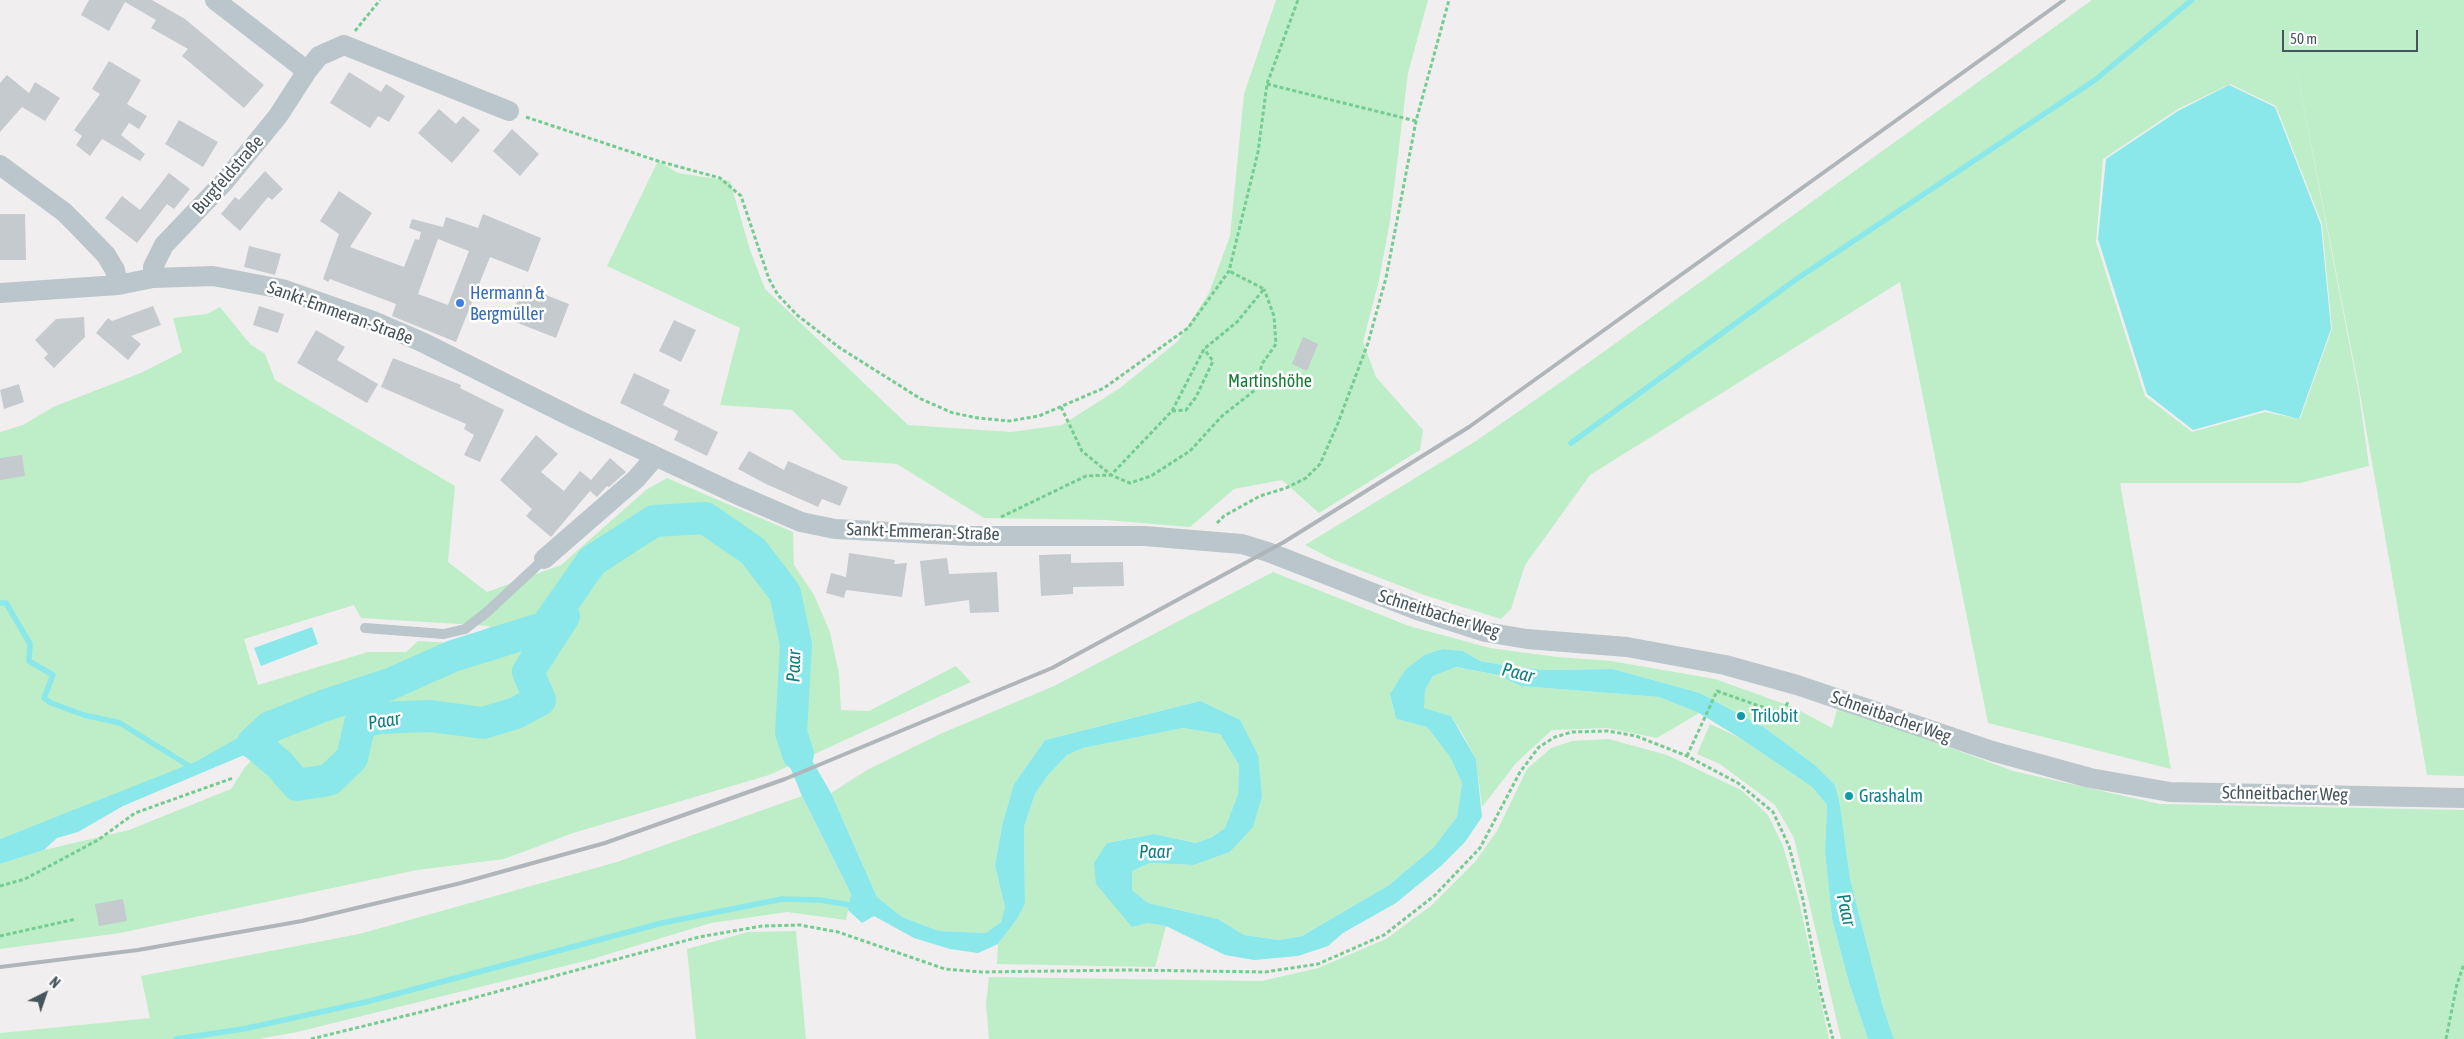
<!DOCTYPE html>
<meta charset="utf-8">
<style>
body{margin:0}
#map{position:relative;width:2464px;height:1039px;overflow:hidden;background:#f1eeef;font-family:"Asap Condensed",sans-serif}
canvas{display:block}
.north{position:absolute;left:20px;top:969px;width:50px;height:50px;-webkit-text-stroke:4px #fff;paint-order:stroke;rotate:41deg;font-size:14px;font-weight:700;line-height:20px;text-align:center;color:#46555b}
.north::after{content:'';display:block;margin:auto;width:18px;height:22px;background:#46555b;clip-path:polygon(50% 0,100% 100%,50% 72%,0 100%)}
.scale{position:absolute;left:2282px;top:30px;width:136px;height:22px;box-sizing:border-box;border:2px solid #46555b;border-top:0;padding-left:6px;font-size:15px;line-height:18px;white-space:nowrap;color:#46555b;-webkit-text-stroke:4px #fff;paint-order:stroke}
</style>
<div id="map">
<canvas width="2464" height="1039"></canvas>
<div class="north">N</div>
<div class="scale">50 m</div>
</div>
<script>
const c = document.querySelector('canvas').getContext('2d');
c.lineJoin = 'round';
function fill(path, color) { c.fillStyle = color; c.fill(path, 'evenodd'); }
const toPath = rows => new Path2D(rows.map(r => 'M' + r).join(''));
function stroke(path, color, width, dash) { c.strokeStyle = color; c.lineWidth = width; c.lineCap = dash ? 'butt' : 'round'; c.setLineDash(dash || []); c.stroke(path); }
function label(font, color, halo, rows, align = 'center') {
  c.font = font + ' "Asap Condensed",sans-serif'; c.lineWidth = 5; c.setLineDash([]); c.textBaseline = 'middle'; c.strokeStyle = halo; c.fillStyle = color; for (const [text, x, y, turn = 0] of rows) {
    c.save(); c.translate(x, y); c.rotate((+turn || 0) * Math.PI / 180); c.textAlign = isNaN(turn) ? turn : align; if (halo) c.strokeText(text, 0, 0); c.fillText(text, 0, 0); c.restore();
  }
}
const green = toPath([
 [1276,0,1428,0,1408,73,1390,221,1379,280,1363,342,1376,377,1423,430,1420,450,1319,513,1282,480,1234,489,1190,527,1106,520,984,518,897,464,842,460,792,410,720,405,740,328,607,266,658,161,678,173,730,181,750,250,765,289,908,425,1011,432,1062,425,1120,388,1178,341,1209,293,1230,236,1244,94],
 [2092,0,2464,0,2464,776,2427,775,2360,394,2289,31,2359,394,2369,466,2300,483,2120,483,2171,769,1988,723,1900,282,1590,475,1525,565,1511,609,1501,619,1424,595,1334,560,1305,545,1476,441,1581,368],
 [2230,84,2276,106,2322,224,2332,329,2300,419,2265,412,2192,432,2145,396,2096,242,2103,159,2178,109],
 [220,307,250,344,265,354,275,380,455,486,448,562,487,592,561,565,646,490,667,478,793,532,794,565,814,595,830,632,839,674,841,710,869,711,956,666,971,682,769,775,573,833,504,859,417,870,120,933,0,949,0,864,44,850,129,830,231,789,245,767,265,747,270,735,0,839,0,432,23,425,53,407,143,372,182,352,173,318,207,314],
 [354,605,361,618,491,626,468,639,449,643,418,641,406,652,368,652,258,685,244,639],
 [1273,572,1409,626,1490,648,1557,657,1611,661,1715,679,1793,707,1832,728,1838,706,2013,771,2160,804,2464,810,2464,1039,1894,1039,1883,1007,1850,879,1840,804,1835,785,1815,765,1765,728,1700,693,1613,669,1544,670,1509,666,1480,661,1463,651,1442,649,1424,655,1405,670,1390,695,1396,719,1427,727,1450,757,1462,783,1457,817,1433,848,1389,885,1302,936,1279,940,1244,935,1218,919,1148,903,1132,890,1132,871,1150,863,1194,865,1230,852,1253,826,1262,797,1200,701,1045,740,1014,784,1002,825,995,866,1005,907,1001,922,987,933,939,931,902,917,877,897,831,793,867,770,940,734,1054,686],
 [1455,667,1498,675,1522,686,1659,697,1699,713,1657,738,1607,728,1552,730,1517,762,1482,807,1476,759,1461,731,1451,716,1423,708,1425,690,1433,676],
 [1710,724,1740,738,1812,787,1827,805,1825,852,1832,919,1849,983,1868,1039,1841,1039,1794,838,1775,805,1720,764,1697,754],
 [1183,728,1220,734,1239,765,1238,794,1225,828,1212,837,1196,843,1154,834,1107,843,1147,923,1166,926,1155,967,997,964,998,944,1017,919,1025,904,1024,827,1035,794,1048,775,1067,755,1083,748],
 [1609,739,1667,755,1741,790,1768,815,1783,846,1799,901,1829,1039,989,1039,986,1004,989,977,1262,981,1318,968,1386,939,1432,905,1475,862,1497,831,1527,769,1551,748,1572,741],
 [802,796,851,894,846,920,787,912,711,923,589,960,297,1032,258,1039,0,1039,0,1033,150,1018,141,976,359,934,617,862],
 [796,931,806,1039,696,1039,687,949,748,932]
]);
const water = toPath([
 [2229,85,2275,107,2321,225,2331,329,2299,419,2265,410,2193,430,2147,394,2098,239,2106,159,2178,111],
 [312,627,318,644,261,666,254,648],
 [1442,649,1463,651,1480,661,1509,666,1544,670,1613,669,1700,693,1765,728,1815,765,1835,785,1840,804,1850,879,1883,1007,1894,1039,1868,1039,1849,983,1832,919,1825,852,1827,805,1812,787,1740,738,1699,713,1659,697,1521,686,1498,675,1456,667,1433,676,1425,690,1424,708,1451,716,1476,759,1482,817,1465,842,1441,866,1396,903,1343,933,1328,946,1298,956,1254,960,1225,955,1166,926,1147,923,1132,927,1096,884,1094,863,1107,843,1154,834,1196,843,1212,837,1225,828,1238,794,1239,765,1220,734,1183,728,1083,748,1067,755,1048,775,1035,794,1024,827,1025,904,1017,919,998,944,978,953,950,949,914,938,874,916,862,923,848,910,851,894,802,796,781,745,783,710,797,713,806,750,831,793,877,897,902,917,939,931,986,933,1001,922,1005,907,995,866,1002,825,1014,784,1045,740,1200,701,1240,720,1258,755,1262,797,1253,827,1230,852,1194,865,1150,863,1132,871,1132,890,1148,903,1218,919,1244,935,1279,940,1302,936,1389,885,1433,848,1457,817,1462,783,1450,757,1427,727,1396,719,1390,694,1405,670,1424,655],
 [282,707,294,726,270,735,256,750,123,806,78,832,57,838,44,850,0,864,0,839,195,762,259,726]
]);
const stream = toPath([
 [1571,443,1798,278,2095,80,2192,0],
 [0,603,6,603,30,644,29,661,53,675,44,698,51,703,84,715,120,723,194,769],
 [176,1039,243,1029,366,1002,662,923,782,899,820,900,857,906]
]);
const river = toPath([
 [253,743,270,727,323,706,390,684,453,656,546,627,592,561,654,521,705,518,753,551,785,593,796,645,791,732,798,754],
 [254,743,280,765,297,785,329,780,352,758,360,723,379,718,430,716,483,723,516,713,540,700,528,672,564,616]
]);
const building = toPath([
 [89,0,152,0,185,19,264,85,244,108,182,56,188,49,151,28,156,20,125,2,109,31,81,15],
 [109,61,141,80,127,104,147,116,139,129,129,123,121,135,145,154,140,161,102,139,90,156,76,145,82,136,74,130,100,94,92,89],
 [349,72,381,92,386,84,405,96,389,122,378,116,370,128,330,103],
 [7,75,29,93,35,82,60,98,45,121,22,107,0,132,0,83],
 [439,109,456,124,463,116,480,130,452,163,418,133],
 [179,120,218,142,203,167,165,144],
 [512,129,539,154,520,176,493,151],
 [265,171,283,189,272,200,268,197,240,231,221,214,235,197,239,200],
 [169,173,190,189,174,209,167,204,137,243,105,218,122,196,140,210],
 [339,191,372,213,350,247,404,267,415,239,419,240,421,232,409,228,412,219,443,227,446,217,478,228,483,214,541,238,528,272,490,257,456,342,392,316,396,304,330,279,328,282,323,279,339,234,320,221],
 [438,239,469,251,448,305,418,294],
 [0,214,25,214,26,260,0,260],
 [249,246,281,254,275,275,244,267],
 [523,286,569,304,556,338,510,320],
 [153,306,161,325,131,336,141,344,128,360,96,333,108,318,112,321],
 [259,306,284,314,278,333,253,325],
 [84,317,85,337,54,368,44,358,48,354,35,340,56,319],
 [674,320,696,330,681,362,659,351],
 [316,330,345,347,337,360,378,384,367,403,297,363],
 [1303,337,1318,344,1307,371,1292,364],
 [393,358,461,385,460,388,504,410,480,462,464,455,474,435,464,429,466,424,381,387],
 [634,373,670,390,663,405,718,432,707,456,674,440,678,431,620,403],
 [19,384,24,402,4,409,0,390],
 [536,435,558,454,541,472,564,491,580,471,591,480,610,458,626,472,609,487,607,486,597,497,590,491,551,537,526,516,532,509,500,480],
 [749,451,784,470,788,461,848,487,840,506,822,499,818,507,766,484,738,469],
 [22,455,25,476,0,480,0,458],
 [849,553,895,560,894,564,907,563,902,597,846,590,844,598,826,593,831,573,846,577],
 [1071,554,1071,563,1123,562,1124,586,1073,587,1073,594,1041,596,1039,555],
 [947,558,949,574,997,572,999,612,970,613,969,600,925,606,920,561],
 [123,899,127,921,99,926,95,904]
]);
const path = toPath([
 [355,31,380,0],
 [1267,84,1416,121],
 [526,117,658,161,720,178,741,196,769,279,778,295,797,315,840,348,921,399,953,413,978,418,1009,421,1039,416,1104,388,1188,328,1229,271,1258,152,1267,84,1298,0],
 [1061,407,1082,451,1111,475,1130,483,1151,476,1190,451,1222,416,1255,390,1262,364,1276,344,1274,316,1264,289],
 [1172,411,1186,410,1196,397,1213,361,1204,349],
 [1001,517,1086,476,1111,475,1172,411,1204,349,1237,322,1264,289,1229,271],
 [1217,523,1224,516,1260,496,1286,488,1306,478,1320,464,1338,423,1368,343,1386,278,1416,121,1449,0],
 [1687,756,1717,691,1782,714,1788,702],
 [0,886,25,879,98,840,135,813,233,778],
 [0,936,76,919],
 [311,1039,429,1010,699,937,762,926,800,925,838,932,945,969,981,972,1129,970,1265,972,1318,964,1384,935,1434,896,1480,848,1520,772,1539,747,1555,737,1572,732,1608,731,1636,736,1687,756,1738,783,1773,812,1789,846,1803,900,1821,994,1833,1039],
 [2446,1039,2457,984,2464,964]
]);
const lane = toPath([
 [365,628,444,634,465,629,487,612,544,559]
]);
const street = toPath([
 [215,0,307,71],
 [0,165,64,212,77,225,106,255,115,270,118,285],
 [153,278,153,267,164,245,225,181,278,116,307,71,319,56,344,45,509,111],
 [0,293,118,285,153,278,213,276,282,289,373,321,422,342,576,419,736,494,801,522,835,529,971,536,1144,536,1242,544,1268,552,1417,610,1485,632,1527,639,1627,647,1725,665,1797,685,1992,751,2090,778,2170,792,2464,798],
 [544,559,636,479,655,457]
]);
const rail = toPath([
 [0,967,138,950,302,921,461,883,605,843,785,779,1052,668,1284,542,1469,427,2064,0]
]);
const markers = [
 [460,303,5,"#3f7fe0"],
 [1741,716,5,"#0f9aa8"],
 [1849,796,5,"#0f9aa8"]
];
const streetNames = [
 ["Burgfeldstraße",228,175,-49],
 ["Sankt-Emmeran-Straße",340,313,20],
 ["Sankt-Emmeran-Straße",923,532,2],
 ["Schneitbacher Weg",1439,614,17],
 ["Schneitbacher Weg",1891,717,19],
 ["Schneitbacher Weg",2285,794,1]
];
const shopNames = [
 ["Hermann &",470,293],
 ["Bergmüller",470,314]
];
const parkNames = [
 ["Martinshöhe",1270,381]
];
const cultureNames = [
 ["Trilobit",1751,716],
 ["Grashalm",1859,796]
];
const waterNames = [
 ["Paar",794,666,-88],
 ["Paar",1518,673,14],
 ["Paar",384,721,-9],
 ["Paar",1155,852,-1],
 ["Paar",1846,910,77]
];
fill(green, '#bdeec7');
fill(water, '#8ae8eb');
stroke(stream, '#8ae8eb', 5.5);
stroke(river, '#8ae8eb', 32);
fill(building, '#c5cace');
stroke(path, '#75cc91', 3, [4, 2.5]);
stroke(lane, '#bac6cb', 10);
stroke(street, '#bac6cb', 20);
stroke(rail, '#b0b5b9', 4);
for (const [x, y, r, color] of markers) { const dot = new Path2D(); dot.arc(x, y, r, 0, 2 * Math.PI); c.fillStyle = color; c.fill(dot); stroke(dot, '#fff', 2); }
label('18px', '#46555b', '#fff', streetNames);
label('18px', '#366cbe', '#fff', shopNames, 'left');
label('18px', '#187c38', '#fff', parkNames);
label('18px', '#0d838f', '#fff', cultureNames, 'left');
label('italic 19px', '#0f7e82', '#fff', waterNames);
</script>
